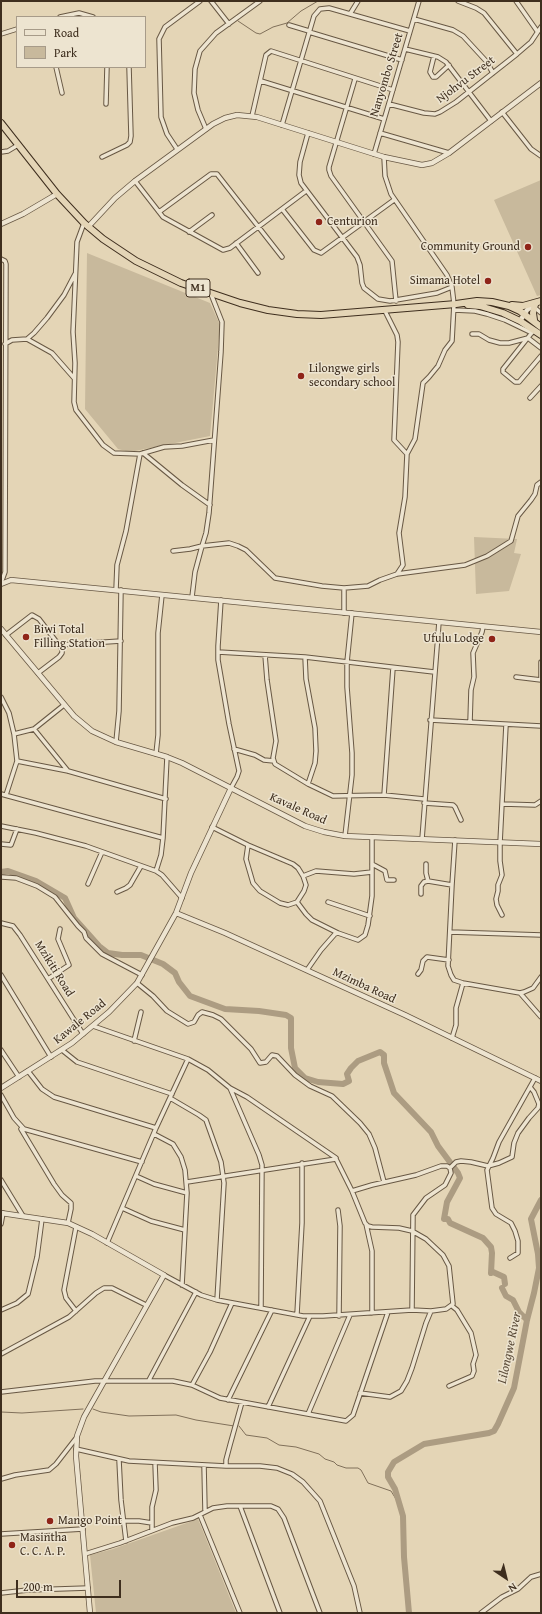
<!DOCTYPE html>
<html>
<head>
<meta charset="utf-8">
<style>
  body { margin:0 }
  #map { position:relative; width:542px; height:1614px; overflow:hidden; background:#e4d5b6; font-family:"Gentium Book Plus",serif }
  canvas { display:block }
  .frame { position:absolute; inset:0; border:2px solid #3e2e1e; pointer-events:none }
  .legend { position:absolute; left:16px; top:16px; width:130px; height:52px; box-sizing:border-box; background:#ede4d0; border:1px solid #a79b89; margin:0; padding:5px 7px; list-style:none; font-size:12px; color:#3e2e1e }
  .legend li { display:flex; align-items:center; gap:8px; height:20px }
  .legend b { width:20px; border:1px solid #a79b89 }
  .north { position:absolute; left:486px; top:1558px; width:40px; height:40px; -webkit-text-stroke:3px #ede4d0; paint-order:stroke; rotate:145deg; font-size:11px; font-weight:700; line-height:16px; text-align:center; color:#3e2e1e }
  .north::after { content:''; display:block; margin:auto; width:14px; height:18px; background:#3e2e1e; clip-path:polygon(50% 0,100% 100%,50% 72%,0 100%) }
  .scale { position:absolute; left:16px; top:1580px; width:105px; height:18px; box-sizing:border-box; border:2px solid #3e2e1e; border-top:0; padding-left:5px; font-size:12px; line-height:14px; white-space:nowrap; color:#3e2e1e; -webkit-text-stroke:3px #ede4d0; paint-order:stroke }
</style>
</head>
<body>
<div id="map">
<canvas width="542" height="1614"></canvas>
<div class="frame"></div>
<ul class="legend">
<li><b style="height:5px;background:#ede4d0"></b>Road</li>
<li><b style="height:11px;background:#c8b99c"></b>Park</li>
</ul>
<div class="north">N</div>
<div class="scale">200 m</div>
</div>
<script>
const ctx = document.querySelector('canvas').getContext('2d');
ctx.lineJoin = 'round';
function fillPath(path, color) {
  ctx.fillStyle = color;
  ctx.fill(path, 'evenodd');
}
function poly(rows) {
  const path = new Path2D();
  for (const r of rows) {
    path.moveTo(r[0], r[1]);
    for (let i = 2; i < r.length; i += 2) path.lineTo(r[i], r[i + 1]);
  }
  return path;
}
function strokePath(path, color, width, dash) {
  ctx.strokeStyle = color;
  ctx.lineWidth = width;
  ctx.lineCap = dash ? 'butt' : 'round';
  ctx.setLineDash(dash || []);
  ctx.stroke(path);
}
function label(font, color, halo, rows, align = 'center') {
  ctx.font = font + ' "Gentium Book Plus",serif';
  ctx.lineWidth = 3;
  ctx.setLineDash([]);
  ctx.textBaseline = 'middle';
  ctx.strokeStyle = halo;
  ctx.fillStyle = color;
  for (const [text, x, y, turn = 0] of rows) {
    ctx.save();
    ctx.translate(x, y);
    ctx.rotate((+turn || 0) * Math.PI / 180);
    ctx.textAlign = isNaN(turn) ? turn : align;
    if (halo) ctx.strokeText(text, 0, 0);
    ctx.fillText(text, 0, 0);
    ctx.restore();
  }
}
fillPath(poly([
  [541,180,541,295,537,296,494,200],
  [87,253,210,303,220,325,210,436,130,452,118,449,85,409],
  [474,537,517,539,514,553,521,554,509,591,476,594],
  [198,1519,236,1613,96,1613,90,1555,113,1549]
]), '#c8b99c');
strokePath(poly([
  [238,21,256,33,260,34,273,27,287,23,301,11,318,1],
  [93,1409,101,1412,129,1416,176,1415,196,1420,234,1426],
  [1,1412,22,1413,83,1409],
  [239,1426,246,1435,267,1438,279,1445,296,1447,319,1454,325,1459,334,1462,337,1465,346,1468,358,1468,361,1470,368,1483,391,1491,399,1504]
]), '#80705a', 1);
strokePath(poly([
  [1,872,8,871,36,881,65,898,74,918,99,946,108,953,122,955,141,955,163,964,175,973,179,982,190,996,225,1009,259,1011,286,1015,291,1018,291,1048,295,1068,305,1078,318,1082,343,1084,349,1081,347,1074,351,1068,358,1061,380,1052,384,1055,384,1063,394,1093,431,1132,438,1146,458,1173,460,1178,447,1202,444,1219,448,1219,450,1223,483,1238,491,1247,492,1253,491,1273,493,1272,504,1277,505,1284],
  [502,1288,506,1296,513,1300,519,1312,527,1320],
  [409,1613,404,1557,403,1516,395,1489,388,1477,388,1472,394,1462,424,1444,489,1433,494,1431,498,1424,514,1388,527,1320,534,1293,539,1268,538,1254,531,1219,541,1200]
]), '#ac9c82', 6);
const minor = poly([
  [211,1,229,24],
  [458,1,476,8,484,13,517,54],
  [516,1,537,31],
  [350,14,358,1],
  [60,17,79,13,93,17],
  [414,19,453,30,463,36,486,61,493,73],
  [289,25,309,31],
  [309,32,402,60],
  [1,34,17,29],
  [405,49,438,57,446,62,491,121],
  [434,56,430,72,433,77,436,77,449,65],
  [56,67,62,93],
  [355,79,329,167,329,170,331,176,392,261,396,301],
  [261,81,384,119],
  [106,104,107,67],
  [389,104,424,113,435,114,440,112,456,102,517,54,531,42,541,27],
  [502,112,531,149,541,156],
  [252,116,266,55,271,51,393,90],
  [282,125,314,16,320,9,329,8,410,31],
  [206,129,198,110,194,93,195,69,200,51,216,33,260,1],
  [308,133,300,162,299,175,301,183,357,257,360,265,362,283,364,288,378,299,390,301,437,293,452,287],
  [380,133,449,153],
  [177,149,167,134,161,117,159,39,165,27,200,1],
  [1,152,8,151,18,145],
  [374,154,419,1],
  [102,157,127,145,130,142,131,136,129,67],
  [384,157,385,176,391,194,447,275,452,287,454,304,452,341,445,350,438,366,429,377,423,383,415,439,407,454,405,497,399,533,403,565,397,574],
  [135,181,163,217,223,250,230,248,306,191],
  [282,209,314,250,321,253,394,200],
  [159,212,211,174,217,174,282,257],
  [84,223,77,242,73,332,75,363,74,402,76,410,103,445,114,453,140,454,164,447,182,446,214,440],
  [189,232,212,215],
  [236,243,258,273],
  [1,259,5,261,6,264,5,572,1,583],
  [534,307,541,313],
  [384,309,397,335,398,342,394,440,407,454],
  [454,310,475,311,487,314,505,320,532,333],
  [534,330,503,369,503,372,515,382,519,382,541,356],
  [472,334,479,334,489,340,500,343,509,343,528,338,541,348],
  [27,339,52,353,74,378],
  [5,344,12,340,27,339,34,333,47,318,64,295,75,274],
  [530,398,541,386],
  [143,453,182,485,210,505],
  [173,551,190,549,202,546,206,533,209,513,221,352,222,322,211,294],
  [116,590,117,565,126,531,140,454],
  [192,597,195,572,202,546,229,543,238,546,246,550,275,578,322,586,344,588,368,586,380,580,397,574,465,565,487,556,511,541,518,516,531,500,535,494,537,485,541,482],
  [221,600,218,646,218,660,229,724,239,771,237,777,231,788],
  [344,613,344,588],
  [6,635,32,615,39,619,62,649,62,653,59,657,38,673],
  [59,645,121,641],
  [218,652,305,657,434,672],
  [265,655,267,680,276,741,273,758,275,764,308,784,333,796,384,795,424,799],
  [305,657,306,679,315,728,316,751,315,763,308,784],
  [541,662,541,679],
  [516,677,541,680],
  [1,697,9,713,14,734,17,761,6,795],
  [430,720,541,726],
  [470,722,471,690,474,677,473,653,482,632,483,627],
  [34,729,68,771],
  [14,734,34,729,64,705],
  [116,742,119,711,121,590],
  [234,749,255,755,264,760,274,761],
  [156,754,158,735,158,633,162,595],
  [17,761,68,771,166,799],
  [1,794,163,838],
  [384,795,393,668],
  [424,803,453,805,455,807,461,820],
  [503,804,535,805,541,801],
  [1,826,36,833,86,846,156,871,162,875,182,898],
  [212,827,248,845,293,864,298,868,303,876,306,885,304,891,297,902,288,905,280,903,260,891,253,883,246,859,248,845],
  [345,836,352,775,352,753,347,687,347,662,352,613],
  [422,839,439,622],
  [455,840,452,885,448,966,451,975,454,980,463,983,520,993,524,992,533,988,541,977],
  [1,844,11,845,17,829],
  [372,864,385,871,387,880,394,880],
  [426,864,426,873,428,881],
  [156,871,161,855,163,838,167,757],
  [303,876,316,871,354,874,372,872],
  [2,877,16,878,37,886,55,897,78,926,84,932,86,938,102,954,142,975],
  [88,884,102,852],
  [117,892,126,888,130,885,141,866],
  [421,894,421,886,424,882,428,881,452,885],
  [297,902,306,914,312,920,338,933],
  [328,902,370,916],
  [502,915,497,905,496,899,498,891,498,885,502,875,500,861,500,843,506,725],
  [1,923,13,926,20,935,83,1034],
  [450,932,541,935],
  [307,970,321,950,335,934,338,933,358,940,365,935,368,925,372,896,372,837],
  [418,974,421,970,423,961,427,957,449,960],
  [1,975,51,1057],
  [48,979,69,965,58,939,60,929],
  [137,983,153,996,167,1011,188,1024,194,1022,198,1015,202,1012,213,1015,221,1019,251,1049,260,1063,266,1062,272,1055,277,1056,295,1075,310,1086,332,1096,360,1123,369,1134,375,1148,384,1182],
  [520,993,541,1017],
  [93,1026,188,1059,208,1070,230,1088,247,1097,336,1158],
  [452,1038,456,1025,456,1008,463,983],
  [134,1041,141,1012],
  [1,1050,19,1077],
  [62,1050,77,1062,172,1094],
  [28,1071,42,1089,54,1097,156,1128],
  [230,1088,259,1155,262,1165,261,1308],
  [1,1095,14,1118,24,1129,142,1162],
  [170,1098,199,1115,206,1120,221,1162,224,1183,217,1300],
  [21,1129,54,1184,62,1195,71,1203,71,1209,68,1223],
  [154,1134,173,1144,181,1157,185,1170,187,1193,182,1285],
  [450,1168,456,1162,461,1161,471,1162,488,1166,499,1163,512,1157,514,1143,518,1133,529,1118,538,1108,539,1104,534,1092,530,1087],
  [136,1176,154,1184,187,1193],
  [1,1180,23,1216],
  [352,1191,372,1185,416,1175,441,1166,447,1166,450,1168],
  [122,1208,151,1221,185,1230],
  [338,1210,340,1226,339,1316],
  [1,1224,3,1213],
  [366,1224,372,1251,372,1313],
  [76,1227,64,1290,66,1298,76,1311],
  [107,1243,156,1128,188,1059],
  [510,1258,518,1253,518,1241,515,1231,511,1223,496,1214,492,1208,487,1170,493,1158,499,1142,535,1078],
  [164,1275,201,1295,217,1300,303,1316,323,1316,412,1310,431,1311,446,1309,453,1304,449,1266,443,1255,426,1239,412,1231,399,1228,372,1227,368,1226,365,1223,352,1191,336,1159,187,1182],
  [1,1310,17,1303,28,1294,37,1257,42,1219],
  [412,1310,413,1215,426,1198,445,1185,451,1173,450,1168],
  [297,1314,302,1223,302,1163],
  [1,1354,69,1317,96,1293,104,1288,112,1288,146,1305],
  [149,1380,196,1292],
  [192,1385,210,1352,232,1303],
  [449,1386,472,1376,474,1371,473,1364,476,1355,471,1333,457,1310,452,1306],
  [1,1392,95,1381,173,1381,192,1385,220,1398,346,1421,353,1415,388,1312],
  [360,1393,390,1397,401,1391,407,1381,412,1368,426,1323,431,1311],
  [228,1400,272,1310],
  [268,1407,310,1316],
  [308,1414,350,1315],
  [76,1449,129,1461,226,1466,260,1466,277,1468,292,1474,303,1482,320,1501,354,1586,360,1613],
  [119,1460,121,1500,126,1541],
  [204,1465,205,1510],
  [226,1466,226,1460,230,1445,242,1402],
  [1,1479,15,1475,49,1470,56,1464,77,1437],
  [240,1506,280,1613],
  [200,1515,240,1613],
  [124,1521,139,1521,152,1523],
  [152,1530,152,1507,156,1490,155,1463],
  [1,1534,83,1529],
  [85,1554,120,1543,172,1523,193,1518,213,1508,227,1506,271,1506,278,1509,284,1518,320,1613],
  [1,1593,28,1590,88,1588],
  [481,1613,502,1597,518,1589,531,1577,541,1574]
]);
const tertiary = poly([
  [1,224,23,214,57,194],
  [88,227,115,198,135,181,213,124,225,118,237,115,257,117,384,157,422,165,432,163,449,153,541,83],
  [520,321,527,310,536,304],
  [1,584,11,580,541,632],
  [1,629,74,716,92,731,116,742,167,757,182,763,305,826,324,832,345,836,541,844],
  [176,913,225,933,405,1015,541,1081],
  [1,1088,72,1043,109,1012,137,983,176,913,191,873,231,788],
  [1,1213,68,1223,92,1234,164,1275,84,1417,77,1436,76,1456,90,1613]
]);
const trunk = poly([
  [1,123,57,194,84,223,103,239,136,261,181,283,240,303,268,310,297,314,321,315,456,304,477,301,492,302,509,306,520,311,541,327],
  [468,305,480,306,503,313,520,321,541,335],
  [512,305,523,306,541,301],
  [534,320,533,313,535,304]
]);
strokePath(minor, '#685844', 5.5);
strokePath(tertiary, '#685844', 6);
strokePath(trunk, '#3e2e1e', 8);
strokePath(minor, '#ede4d0', 3.5);
strokePath(tertiary, '#ede4d0', 4.5);
strokePath(trunk, '#e4d5b6', 6);
for (const [x, y, r, color] of [
  [319,222,4,"#8f2418"],
  [528,247,4,"#8f2418"],
  [488,281,4,"#8f2418"],
  [301,376,4,"#8f2418"],
  [26,637,4,"#8f2418"],
  [492,639,4,"#8f2418"],
  [50,1521,4,"#8f2418"],
  [12,1545,4,"#8f2418"]
]) {
  const dot = new Path2D();
  dot.arc(x, y, r, 0, 2 * Math.PI);
  ctx.fillStyle = color;
  ctx.fill(dot);
  strokePath(dot, '#ede4d0', 1.5);
}
for (const [x, y, w] of [
  [198,288,24]
]) {
  const box = new Path2D();
  box.roundRect(x - w / 2, y - 9, w, 18, 3);
  ctx.fillStyle = '#ede4d0';
  ctx.fill(box);
  strokePath(box, '#3e2e1e', 1);
}
label('bold 11px', '#3e2e1e', null, [
  ["M1",198,288]
]);
label('12px', '#3e2e1e', '#ede4d0', [
  ["Nanyombo Street",387,75,-73],
  ["Njohvu Street",466,80,-37],
  ["Kavale Road",298,809,24],
  ["Mzikiti Road",54,969,58],
  ["Mzimba Road",364,986,25],
  ["Kawale Road",80,1022,-39]
]);
label('12px', '#3e2e1e', '#ede4d0', [
  ["Centurion",327,222],
  ["Community Ground",520,247,"right"],
  ["Simama Hotel",480,281,"right"],
  ["Lilongwe girls",309,369],
  ["secondary school",309,383],
  ["Biwi Total",34,630],
  ["Filling Station",34,644],
  ["Ufulu Lodge",484,639,"right"],
  ["Mango Point",58,1521],
  ["Masintha",20,1538],
  ["C. C. A. P.",20,1552]
], 'left');
label('italic 13px', '#5a4a37', '#ede4d0', [
  ["Lilongwe River",510,1348,-78]
]);
</script>
</body>
</html>
